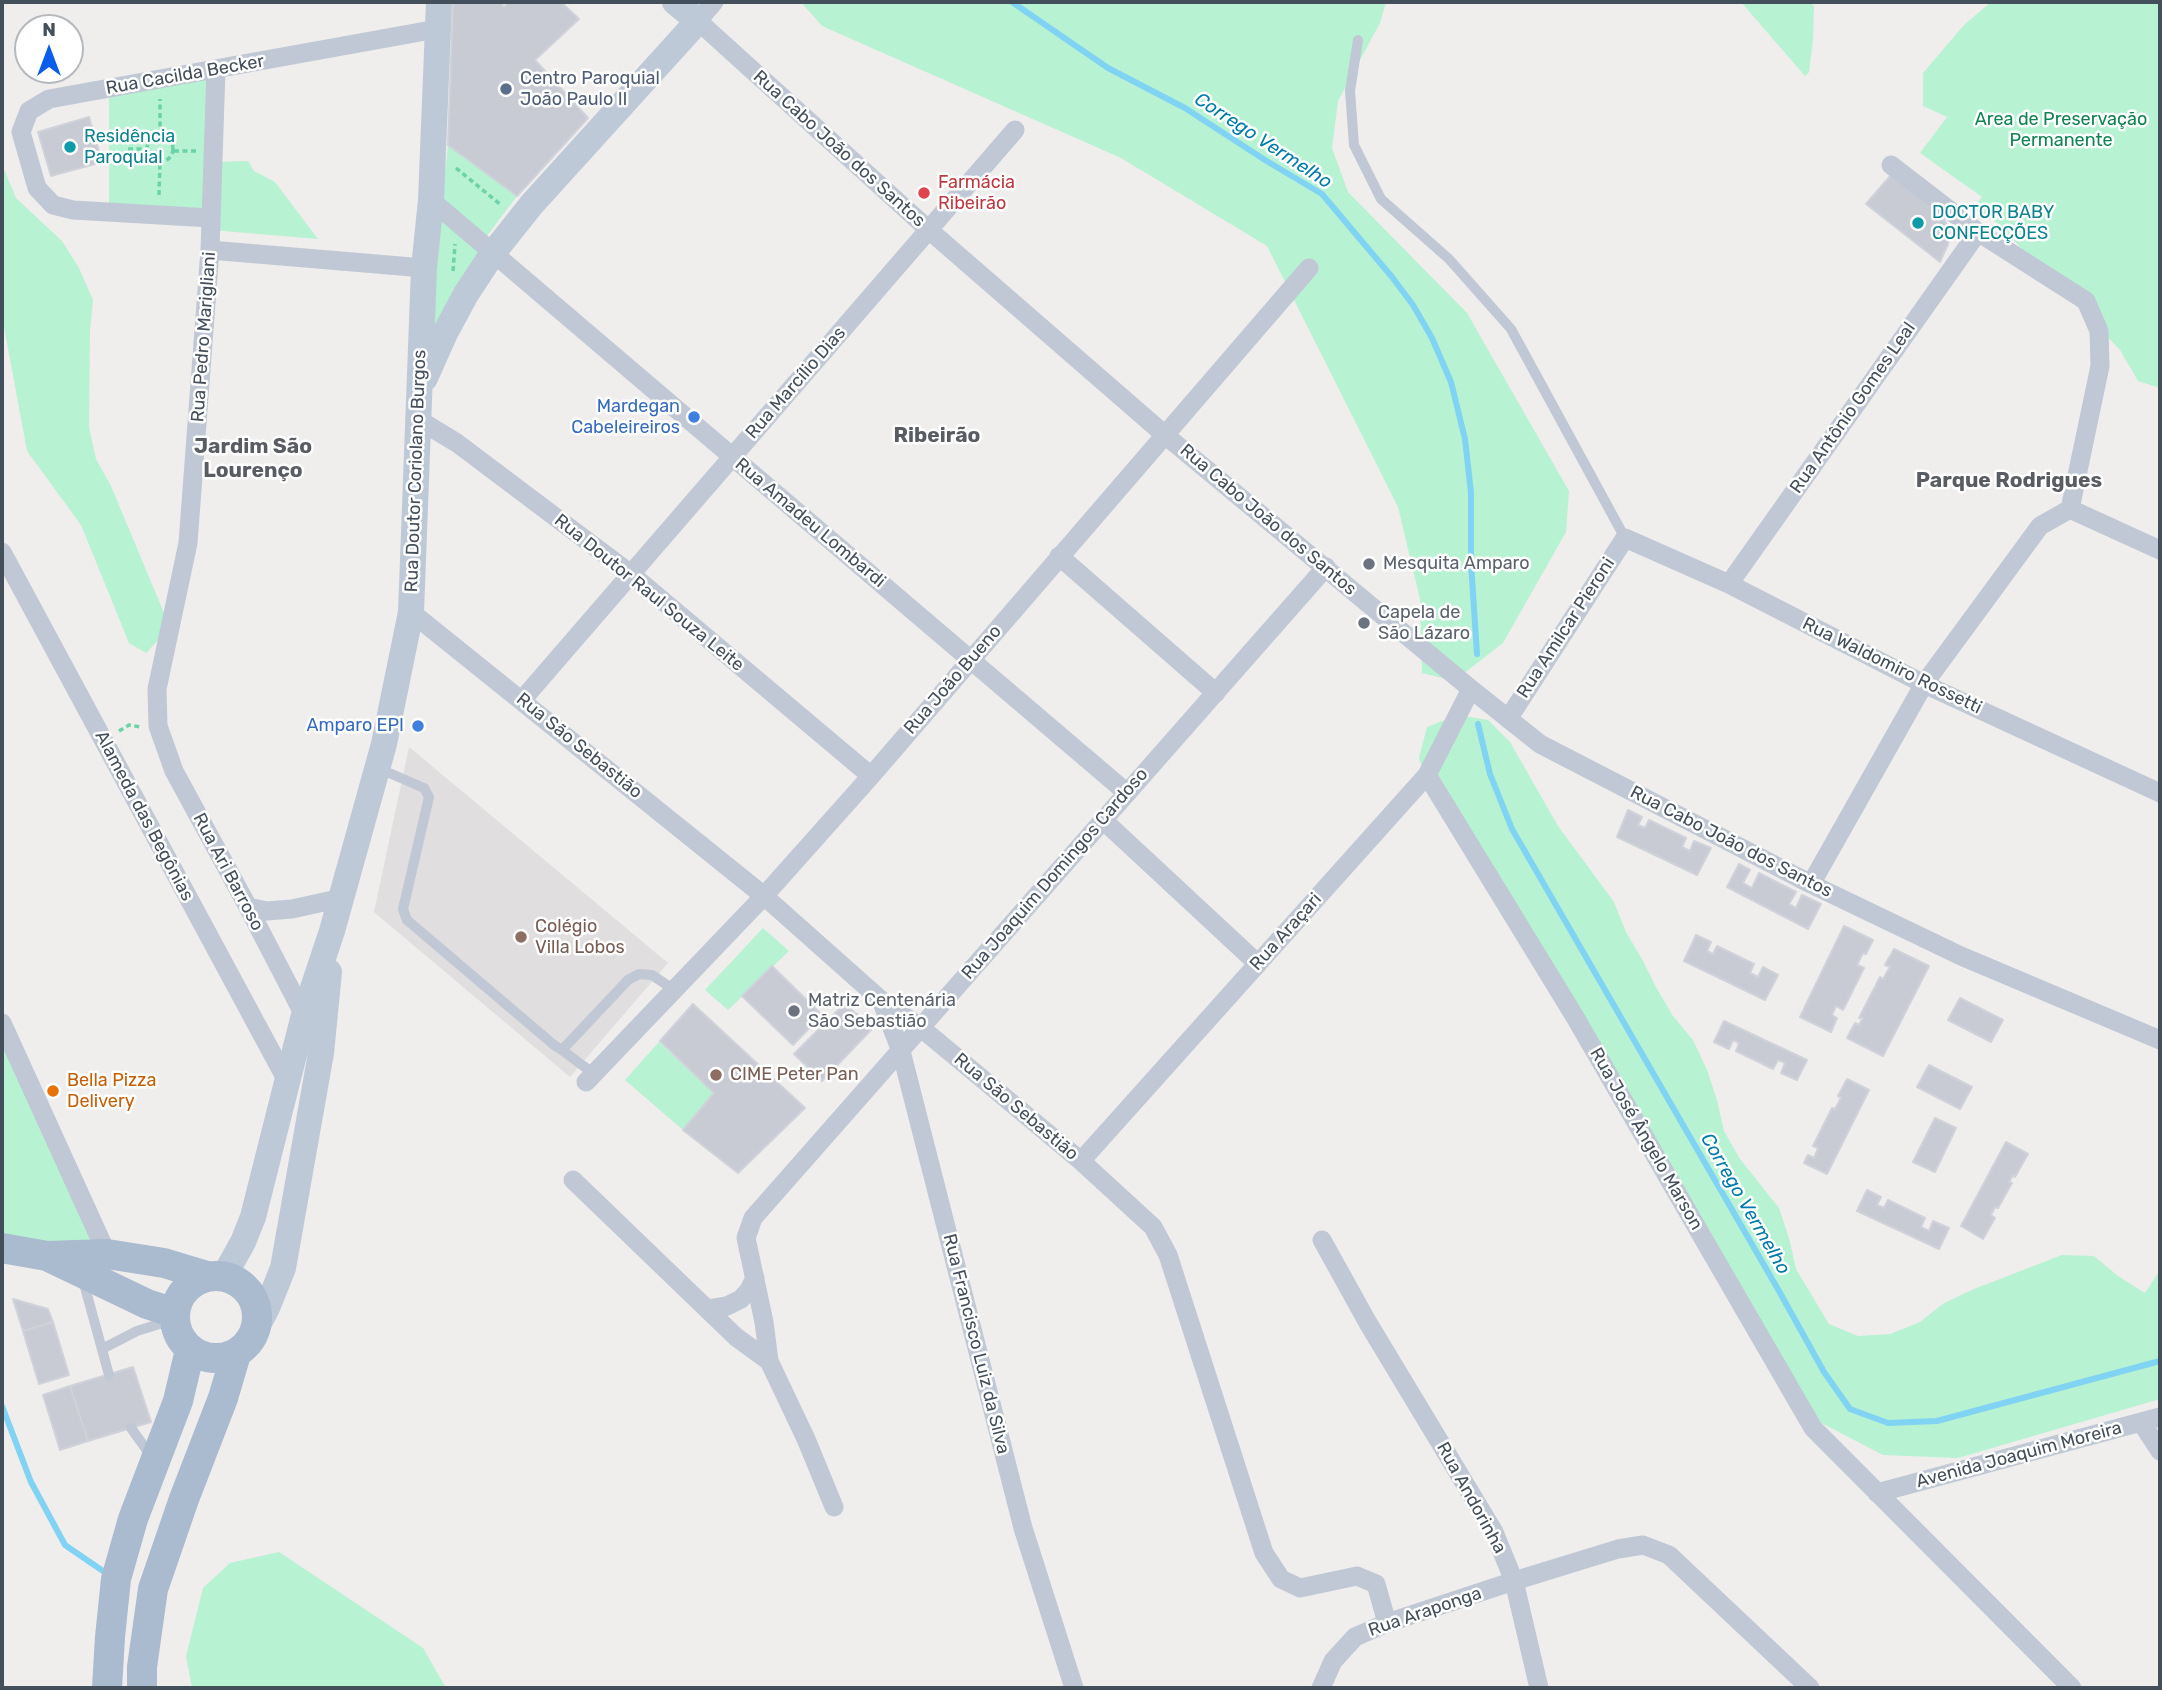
<!DOCTYPE html>
<html>
<head>
<meta charset="utf-8">
<style>
  body { margin:0 }
  #map { position:relative; width:2162px; height:1690px; overflow:hidden; background:#f0eded; font-family:Rubik,sans-serif }
  canvas { display:block }
  .frame { position:absolute; inset:0; border:4px solid #444f5c; pointer-events:none }
  .north { position:absolute; left:14px; top:14px; width:70px; height:70px; box-sizing:border-box; background:#fff; border:2px solid #b4b9be; border-radius:50%; rotate:0deg; font-size:19px; font-weight:700; line-height:28px; text-align:center; color:#444f5c }
  .north::after { content:''; display:block; margin:auto; width:24px; height:32px; background:#095ded; clip-path:polygon(50% 0,100% 100%,50% 72%,0 100%) }
</style>
</head>
<body>
<div id="map">
<canvas width="2162" height="1690"></canvas>
<div class="frame"></div>
<div class="north">N</div>
</div>
<script>
const ctx = document.querySelector('canvas').getContext('2d');
ctx.lineJoin = 'round';
function fillPath(path, color) {
  ctx.fillStyle = color;
  ctx.fill(path, 'evenodd');
}
function poly(rows) {
  const path = new Path2D();
  for (const r of rows) {
    if (r.length === 3) {
      path.moveTo(r[0] + r[2], r[1]);
      path.arc(r[0], r[1], r[2], 0, 2 * Math.PI);
      continue;
    }
    path.moveTo(r[0], r[1]);
    for (let i = 2; i < r.length; i += 2) path.lineTo(r[i], r[i + 1]);
  }
  return path;
}
function strokePath(path, color, width, dash) {
  ctx.strokeStyle = color;
  ctx.lineWidth = width;
  ctx.lineCap = dash ? 'butt' : 'round';
  ctx.setLineDash(dash || []);
  ctx.stroke(path);
}
function label(font, color, halo, rows, align = 'center') {
  ctx.font = font + ' Rubik,sans-serif';
  ctx.lineWidth = 5;
  ctx.setLineDash([]);
  ctx.textBaseline = 'middle';
  ctx.strokeStyle = halo;
  ctx.fillStyle = color;
  for (const [text, x, y, turn = 0] of rows) {
    ctx.save();
    ctx.translate(x, y);
    ctx.rotate((+turn || 0) * Math.PI / 180);
    ctx.textAlign = isNaN(turn) ? turn : align;
    if (halo) ctx.strokeText(text, 0, 0);
    ctx.fillText(text, 0, 0);
    ctx.restore();
  }
}
fillPath(poly([
  [409,747,668,963,570,1077,374,912]
]), '#e1dedf');
fillPath(poly([
  [801,2,1386,2,1380,23,1338,101,1332,148,1348,192,1467,313,1569,491,1566,532,1503,643,1454,681,1422,673,1420,599,1398,507,1267,246,1121,158,822,26],
  [1741,2,1811,2,1814,7,1813,40,1809,72,1805,76],
  [1991,2,2160,2,2160,388,2138,381,2120,350,1996,222,1970,211,1982,197,1920,153,1947,117,1923,106,1923,73,1964,25],
  [212,71,213,162,248,161,254,171,275,182,318,239,211,230,211,218,109,212,109,89],
  [448,145,517,196,487,236,442,200],
  [2,153,4,169,16,198,62,241,79,268,93,300,90,332,89,427,96,459,111,486,164,613,161,637,146,653,129,643,81,525,27,451,2,316],
  [433,205,489,254,423,369],
  [1457,715,1488,720,1510,742,1558,826,1614,902,1626,932,1642,959,1657,989,1673,1016,1693,1040,1707,1070,1717,1100,1724,1131,1740,1159,1779,1208,1789,1238,1796,1269,1829,1324,1858,1336,1890,1334,1920,1322,1944,1303,1974,1289,2062,1255,2094,1256,2118,1276,2145,1293,2160,1270,2160,1399,1958,1458,1883,1455,1808,1416,1672,1177,1614,1103,1580,1037,1429,788,1419,758,1427,727],
  [763,928,789,951,728,1010,705,990],
  [2,1025,105,1254,2,1246],
  [659,1042,714,1093,683,1130,625,1080],
  [279,1552,423,1648,446,1688,192,1688,186,1656,203,1588,230,1563]
]), '#b7f2d2');
strokePath(poly([
  [1012,2,1108,68,1185,108,1265,160,1322,194,1392,277,1413,305,1432,338,1451,382,1465,439,1471,493,1471,563,1477,654],
  [1478,724,1490,774,1512,829,1779,1291,1824,1372,1850,1409,1888,1423,1937,1421,2160,1361],
  [2,1406,31,1482,65,1545,103,1571]
]), '#80d3f3', 6);
const building = poly([
  [453,2,500,2,504,7,509,2,561,2,579,19,535,60,588,118,517,196,448,145,453,2],
  [89,117,102,162,51,176,38,132,89,117],
  [1891,175,1942,216,1950,230,1948,244,1940,262,1866,204,1891,175],
  [1628,810,1642,817,1638,825,1645,828,1649,820,1686,838,1682,847,1690,851,1694,841,1711,848,1697,875,1617,837,1628,810],
  [1739,864,1750,870,1743,883,1752,888,1759,873,1796,892,1789,904,1796,908,1802,895,1821,904,1808,929,1727,887,1739,864],
  [1844,926,1873,940,1866,954,1863,953,1857,965,1864,968,1843,1010,1836,1006,1832,1015,1837,1018,1831,1032,1800,1017,1844,926],
  [1696,935,1711,942,1707,951,1713,954,1717,946,1754,964,1750,973,1758,977,1763,967,1778,975,1765,1000,1684,961,1696,935],
  [1894,949,1929,966,1883,1056,1847,1038,1855,1023,1859,1025,1863,1018,1859,1018,1880,977,1883,979,1890,967,1885,965,1894,949],
  [772,966,822,1015,793,1045,742,996,772,966],
  [1960,998,2003,1020,1991,1042,1948,1020,1960,998],
  [693,1004,805,1108,738,1173,683,1130,714,1093,660,1041,693,1004],
  [844,1004,863,1019,871,1030,822,1081,794,1054,844,1004],
  [1724,1021,1807,1060,1797,1080,1781,1073,1785,1063,1778,1060,1773,1069,1736,1051,1739,1043,1733,1040,1729,1049,1714,1042,1724,1021],
  [1929,1065,1972,1087,1960,1109,1917,1087,1929,1065],
  [1847,1079,1869,1090,1827,1174,1804,1163,1808,1155,1814,1158,1818,1148,1813,1146,1832,1108,1835,1109,1841,1098,1838,1096,1847,1079],
  [1935,1118,1956,1128,1935,1172,1913,1162,1935,1118],
  [2006,1142,2028,1154,2015,1177,2013,1175,2009,1182,2012,1183,1998,1208,1995,1207,1991,1215,1995,1218,1983,1239,1961,1226,2006,1142],
  [1867,1190,1881,1197,1877,1205,1884,1208,1888,1200,1925,1218,1921,1227,1929,1231,1933,1221,1949,1228,1939,1249,1857,1211,1867,1190],
  [13,1299,48,1309,53,1322,23,1331,13,1299],
  [53,1322,69,1375,39,1384,23,1331,53,1322],
  [133,1367,151,1422,88,1441,70,1386,133,1367],
  [70,1386,88,1441,60,1450,43,1395,70,1386]
]);
fillPath(building, '#c8cbd4');
strokePath(building, '#d0d2da', 2);
strokePath(poly([
  [160,135,160,99],
  [160,149,13],
  [128,149,146,149],
  [174,151,196,151],
  [456,168,501,205],
  [159,195,160,162],
  [453,271,455,244],
  [119,731,129,725,141,727]
]), '#6cd3a7', 3.5, [5, 3.5]);
strokePath(poly([
  [1358,40,1350,91,1354,145,1381,199,1449,259,1511,329,1625,538],
  [380,769,424,788,429,797,403,909,407,920,554,1045,562,1050,628,980,639,974,652,975,673,989],
  [562,1050,594,1074],
  [83,1280,109,1375],
  [102,1349,137,1331,172,1320],
  [131,1428,151,1456]
]), '#bfc8d4', 10);
strokePath(poly([
  [714,2,698,21,929,230,1165,435,1471,689,1540,744,1811,884,1961,956,2160,1040],
  [216,70,210,250,188,543,157,689,158,726,174,771,248,907,304,1015],
  [1891,165,1978,232,2086,301,2099,331,2100,366,2070,509],
  [431,200,1127,793],
  [211,218,73,210,53,205,37,188,21,132,29,111,49,99,437,29],
  [210,250,424,268],
  [419,420,457,443,631,574,871,776],
  [2070,509,2160,550],
  [2,552,286,1079],
  [1059,556,1216,693],
  [1729,584,1978,232],
  [411,612,764,896,881,1000,920,1027,1081,1161,1153,1227,1168,1255,1264,1553,1281,1579,1300,1588,1357,1576,1376,1584,1387,1623],
  [522,700,1015,130],
  [1508,719,1625,538,1729,584,1924,684,2160,793],
  [1427,775,1575,1017,1813,1428,2072,1688],
  [1103,820,1258,964],
  [1811,884,1924,684,2040,526,2070,509],
  [248,907,267,911,292,909,342,898],
  [881,1000,901,1051,1023,1528,1074,1688],
  [2,1023,107,1254],
  [586,1082,764,896,871,776,1309,268],
  [1081,1161,1427,775,1471,689],
  [573,1180,736,1337,769,1361,764,1322,746,1238,753,1218,1326,567],
  [1322,1240,1368,1323,1494,1532,1514,1581,1539,1688],
  [708,1309,727,1306,741,1299,749,1290,755,1278],
  [769,1361,806,1439,834,1507],
  [2141,1422,2160,1451],
  [1877,1493,2160,1417],
  [1321,1688,1333,1661,1355,1637,1387,1623,1514,1581,1618,1549,1643,1545,1669,1555,1810,1688]
]), '#bfc8d4', 19);
strokePath(poly([
  [425,378,445,333,466,294,493,253,532,204,698,21,675,2],
  [224,1276,243,1242,253,1217,304,1015,332,931,384,744,411,612,424,268,431,200,439,2],
  [258,1325,267,1308,283,1268,321,1053,329,972]
]), '#bec9d8', 26);
strokePath(poly([
  [2,1248,47,1256,107,1254,164,1263,207,1276],
  [51,1258,147,1304,175,1313],
  [216,1317,41],
  [107,1688,110,1637,116,1579,133,1519,178,1401,190,1350],
  [142,1688,142,1667,153,1589,184,1499,223,1398,236,1354]
]), '#aabacf', 30);
for (const [x, y, r, color] of [
  [506,89,7,"#5c6f8a"],
  [70,147,7,"#0f9aa8"],
  [924,193,7,"#e0444e"],
  [1918,223,7,"#0f9aa8"],
  [694,417,7,"#3f7fe0"],
  [1369,564,7,"#6b7280"],
  [1364,623,7,"#6b7280"],
  [418,726,7,"#3f7fe0"],
  [521,937,7,"#8d6e63"],
  [794,1011,7,"#6b7280"],
  [716,1075,7,"#8d6e63"],
  [53,1091,7,"#e8710a"]
]) {
  const dot = new Path2D();
  dot.arc(x, y, r, 0, 2 * Math.PI);
  ctx.fillStyle = color;
  ctx.fill(dot);
  strokePath(dot, '#fff', 2.5);
}
label('18px', '#444f5c', '#fff', [
  ["Rua Cacilda Becker",185,75,-10],
  ["Rua Cabo João dos Santos",839,149,42],
  ["Rua Pedro Marigliani",204,337,-86],
  ["Rua Marcílio Dias",796,383,-49],
  ["Rua Antônio Gomes Leal",1853,408,-55],
  ["Rua Doutor Coriolano Burgos",416,471,-88],
  ["Rua Cabo João dos Santos",1268,520,40],
  ["Rua Amadeu Lombardi",810,523,40],
  ["Rua Doutor Raul Souza Leite",649,593,39],
  ["Rua Amilcar Pieroni",1566,628,-57],
  ["Rua Waldomiro Rossetti",1892,666,26],
  ["Rua João Bueno",953,680,-49],
  ["Rua São Sebastião",579,746,39],
  ["Alameda das Begônias",144,816,62],
  ["Rua Cabo João dos Santos",1731,842,27],
  ["Rua Ari Barroso",228,872,62],
  ["Rua Joaquim Domingos Cardoso",1055,874,-49],
  ["Rua Araçari",1286,932,-48],
  ["Rua São Sebastião",1016,1107,40],
  ["Rua José Ângelo Marson",1646,1139,60],
  ["Rua Francisco Luiz da Silva",976,1344,76],
  ["Avenida Joaquim Moreira",2019,1455,-15],
  ["Rua Andorinha",1471,1498,61],
  ["Rua Araponga",1425,1612,-19]
]);
label('18px', '#4e5e75', '#fff', [
  ["Centro Paroquial",520,79],
  ["João Paulo II",520,100]
], 'left');
label('18px', '#0f8351', '#fff', [
  ["Area de Preservação",2061,120],
  ["Permanente",2061,141]
]);
label('18px', '#0d838f', '#fff', [
  ["Residência",84,137],
  ["Paroquial",84,158],
  ["DOCTOR BABY",1932,213],
  ["CONFECÇÕES",1932,234]
], 'left');
label('18px', '#be3a42', '#fff', [
  ["Farmácia",938,183],
  ["Ribeirão",938,204]
], 'left');
label('18px', '#366cbe', '#fff', [
  ["Mardegan",680,407],
  ["Cabeleireiros",680,428],
  ["Amparo EPI",404,726]
], 'right');
label('18px', '#5b616d', '#fff', [
  ["Mesquita Amparo",1383,564],
  ["Capela de",1378,613],
  ["São Lázaro",1378,634],
  ["Matriz Centenária",808,1001],
  ["São Sebastião",808,1022]
], 'left');
label('18px', '#785e54', '#fff', [
  ["Colégio",535,927],
  ["Villa Lobos",535,948],
  ["CIME Peter Pan",730,1075]
], 'left');
label('18px', '#c56008', '#fff', [
  ["Bella Pizza",67,1081],
  ["Delivery",67,1102]
], 'left');
label('italic 19px', '#017bab', '#fff', [
  ["Corrego Vermelho",1263,141,33],
  ["Corrego Vermelho",1745,1204,60]
]);
label('bold 21px', '#595d63', '#fff', [
  ["Ribeirão",937,436],
  ["Jardim São",253,447],
  ["Lourenço",253,471],
  ["Parque Rodrigues",2009,481]
]);
</script>
</body>
</html>
